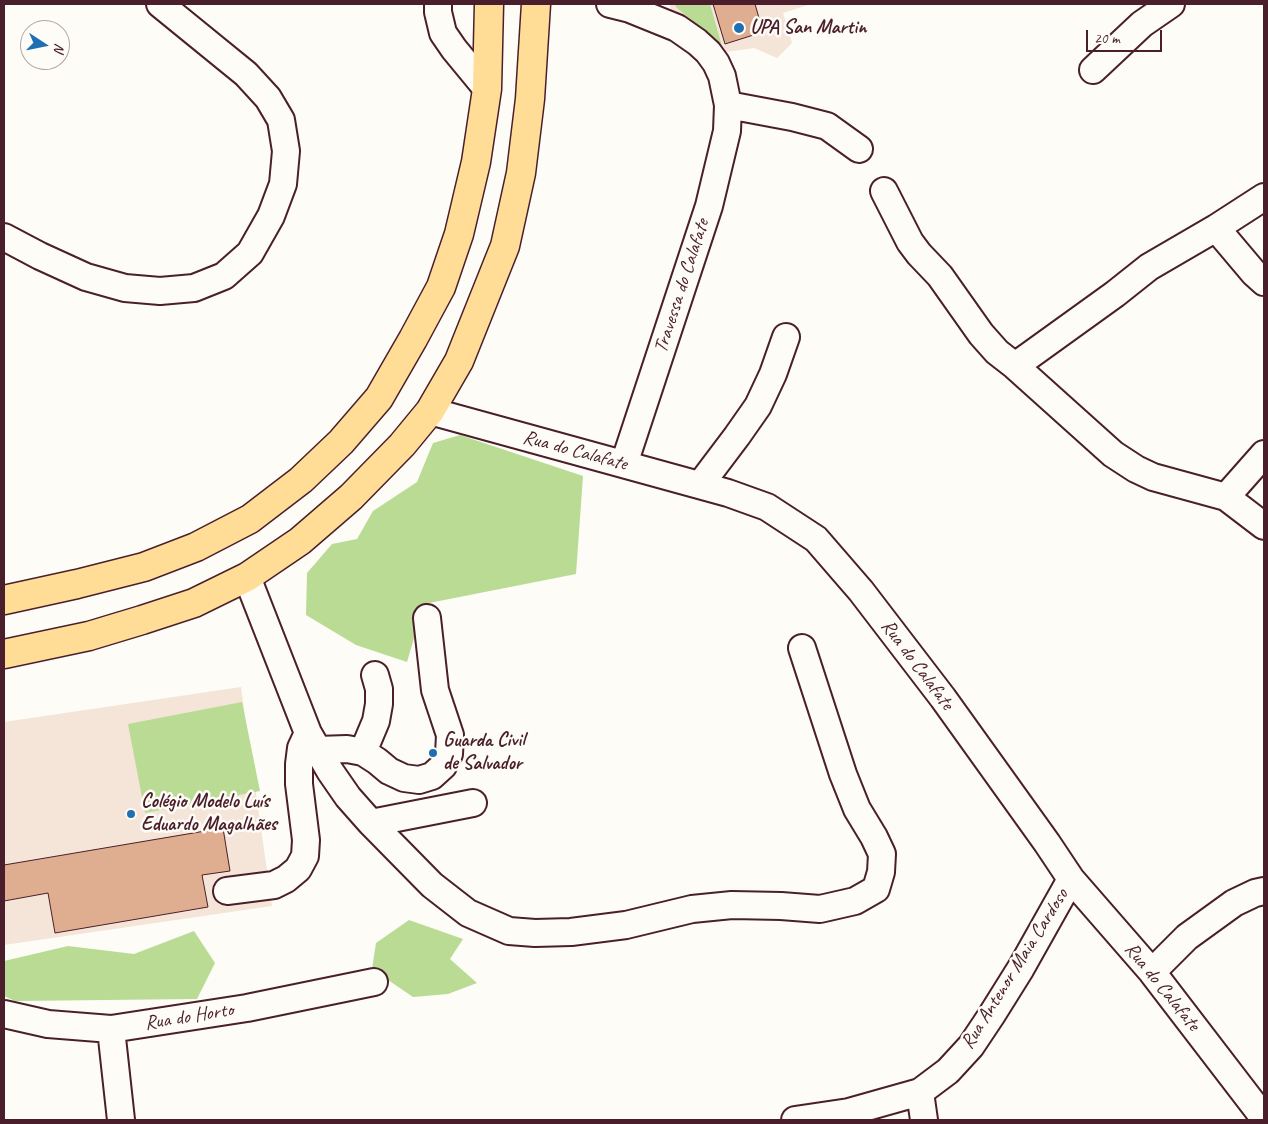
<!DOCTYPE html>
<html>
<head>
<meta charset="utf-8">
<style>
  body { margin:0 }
  #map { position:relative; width:1268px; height:1124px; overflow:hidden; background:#fdfcf7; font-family:Caveat,sans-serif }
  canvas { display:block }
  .frame { position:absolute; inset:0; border:5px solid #4a1f2b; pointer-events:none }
  .north { position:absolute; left:20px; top:20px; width:50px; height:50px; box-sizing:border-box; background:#fdfcf7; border:1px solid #b5a4a5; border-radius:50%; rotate:101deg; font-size:14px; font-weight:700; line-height:20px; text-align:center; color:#4a1f2b }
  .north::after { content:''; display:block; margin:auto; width:18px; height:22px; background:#1f6fb2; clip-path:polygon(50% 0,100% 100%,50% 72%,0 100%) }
  .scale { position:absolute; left:1086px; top:30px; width:76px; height:22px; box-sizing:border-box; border:2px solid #4a1f2b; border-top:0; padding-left:6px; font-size:15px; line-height:18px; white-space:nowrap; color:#4a1f2b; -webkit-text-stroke:4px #fdfcf7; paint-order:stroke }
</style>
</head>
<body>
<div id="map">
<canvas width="1268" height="1124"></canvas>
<div class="frame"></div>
<div class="north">N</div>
<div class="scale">20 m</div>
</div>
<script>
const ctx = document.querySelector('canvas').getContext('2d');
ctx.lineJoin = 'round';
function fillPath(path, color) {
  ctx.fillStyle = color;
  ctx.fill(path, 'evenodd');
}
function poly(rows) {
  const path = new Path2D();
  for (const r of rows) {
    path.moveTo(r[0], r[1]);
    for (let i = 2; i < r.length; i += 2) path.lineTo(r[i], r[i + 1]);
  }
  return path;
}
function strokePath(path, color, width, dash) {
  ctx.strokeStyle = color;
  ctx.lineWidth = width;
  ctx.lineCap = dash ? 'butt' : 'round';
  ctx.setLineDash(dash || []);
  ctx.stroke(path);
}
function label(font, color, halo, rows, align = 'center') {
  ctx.font = font + ' Caveat,sans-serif';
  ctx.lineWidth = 5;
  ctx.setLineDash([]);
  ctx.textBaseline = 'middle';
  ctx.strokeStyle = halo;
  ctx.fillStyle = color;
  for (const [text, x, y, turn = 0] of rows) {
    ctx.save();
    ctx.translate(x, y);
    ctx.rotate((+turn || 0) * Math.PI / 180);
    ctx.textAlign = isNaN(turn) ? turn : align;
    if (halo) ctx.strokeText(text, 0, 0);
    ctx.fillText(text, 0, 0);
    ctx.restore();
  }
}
fillPath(poly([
  [670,4,811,4,783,13,792,43,777,58,754,48,720,53,671,12],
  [241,687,272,906,4,945,4,722]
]), '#f4e5d8');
fillPath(poly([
  [675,4,710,4,722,46,676,7],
  [460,435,583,476,576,574,424,604,407,662,356,645,306,615,307,573,332,544,357,539,373,511,417,482,433,443],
  [242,702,260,791,145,813,128,724],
  [409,920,463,939,450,959,477,983,448,994,413,997,372,969,376,943],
  [194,931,215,963,197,999,15,1001,4,996,4,961,68,946,134,954]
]), '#badb94');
const building = poly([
  [713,4,755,4,763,32,725,44,713,4],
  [223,828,230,871,202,875,208,907,55,933,48,893,4,901,4,865,223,828]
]);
fillPath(building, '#dfae91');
strokePath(building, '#4a1f2b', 1);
const minor = poly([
  [438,4,438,12,443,33,454,49,487,89],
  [610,4,630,9,677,28,697,42,708,52,716,63,722,76,728,105,727,131,709,206,624,464],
  [1093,70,1142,24,1171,4],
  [728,105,792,117,827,126,859,149],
  [884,191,910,242,919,254,940,276,981,334,997,352,1015,366,1113,454,1136,469,1153,477,1226,497,1264,526],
  [1216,228,1254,273,1264,282],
  [4,237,40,256,86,277,125,288,160,291,194,288,224,276,250,253,271,216,283,184,286,151,281,120,268,98,246,74,160,4],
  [1015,366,1115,294,1149,267,1216,228,1264,197],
  [430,411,728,493,767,507,816,539,861,591,943,698,1047,843,1071,879,1152,972,1264,1118],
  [700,485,737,436,758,406,773,374,786,337],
  [1226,497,1264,454],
  [247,577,308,733,330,771,348,797,371,823,473,803],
  [317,750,347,749,363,752,377,761,389,771,404,778,419,780,432,776,443,766,449,754,450,735,435,690,427,618],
  [363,752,376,721,379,704,379,689,375,675],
  [371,823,432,885,468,913,509,931,535,933,571,932,626,925,692,909,732,905,781,906,820,909,855,901,876,889,881,872,882,854,874,837,857,809,843,774,802,648],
  [227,891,274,885,286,879,298,869,305,856,306,840,299,784,299,764,301,748,308,733],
  [1152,972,1187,937,1234,903,1255,893,1264,891],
  [4,1014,48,1024,111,1029,247,1008,374,982],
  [111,1029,121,1120],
  [920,1092,924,1120],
  [795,1120,849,1112,920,1092,948,1071,971,1046,991,1016,1021,968,1071,879]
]);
const major = poly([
  [4,600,77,584,144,567,196,547,250,519,301,480,341,442,379,398,413,339,441,287,459,234,476,162,487,89,489,4],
  [4,654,89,636,142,620,194,603,247,577,300,541,351,497,402,445,430,411,459,361,505,246,521,173,530,99,536,4]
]);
strokePath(minor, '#4a1f2b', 30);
strokePath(major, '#4a1f2b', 31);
strokePath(minor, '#fdfcf7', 26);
strokePath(major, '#ffdd96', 28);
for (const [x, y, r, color] of [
  [739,28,6,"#1f6fb2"],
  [433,753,5,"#1f6fb2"],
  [131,814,5,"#1f6fb2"]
]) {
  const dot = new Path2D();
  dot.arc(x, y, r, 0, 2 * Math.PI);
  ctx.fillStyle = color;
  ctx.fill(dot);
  strokePath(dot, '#fdfcf7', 2);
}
label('bold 20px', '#4a1f2b', '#fdfcf7', [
  ["UPA San Martin",750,28],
  ["Guarda Civil",443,741],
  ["de Salvador",443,764],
  ["Colégio Modelo Luís",141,802],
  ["Eduardo Magalhães",141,825]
], 'left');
label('20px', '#4a1f2b', '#fdfcf7', [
  ["Travessa do Calafate",682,286,-72],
  ["Rua do Calafate",575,451,15],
  ["Rua do Calafate",917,665,53],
  ["Rua Antenor Maia Cardoso",1015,969,-58],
  ["Rua do Calafate",1162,987,51],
  ["Rua do Horto",189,1017,-9]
]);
</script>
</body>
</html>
